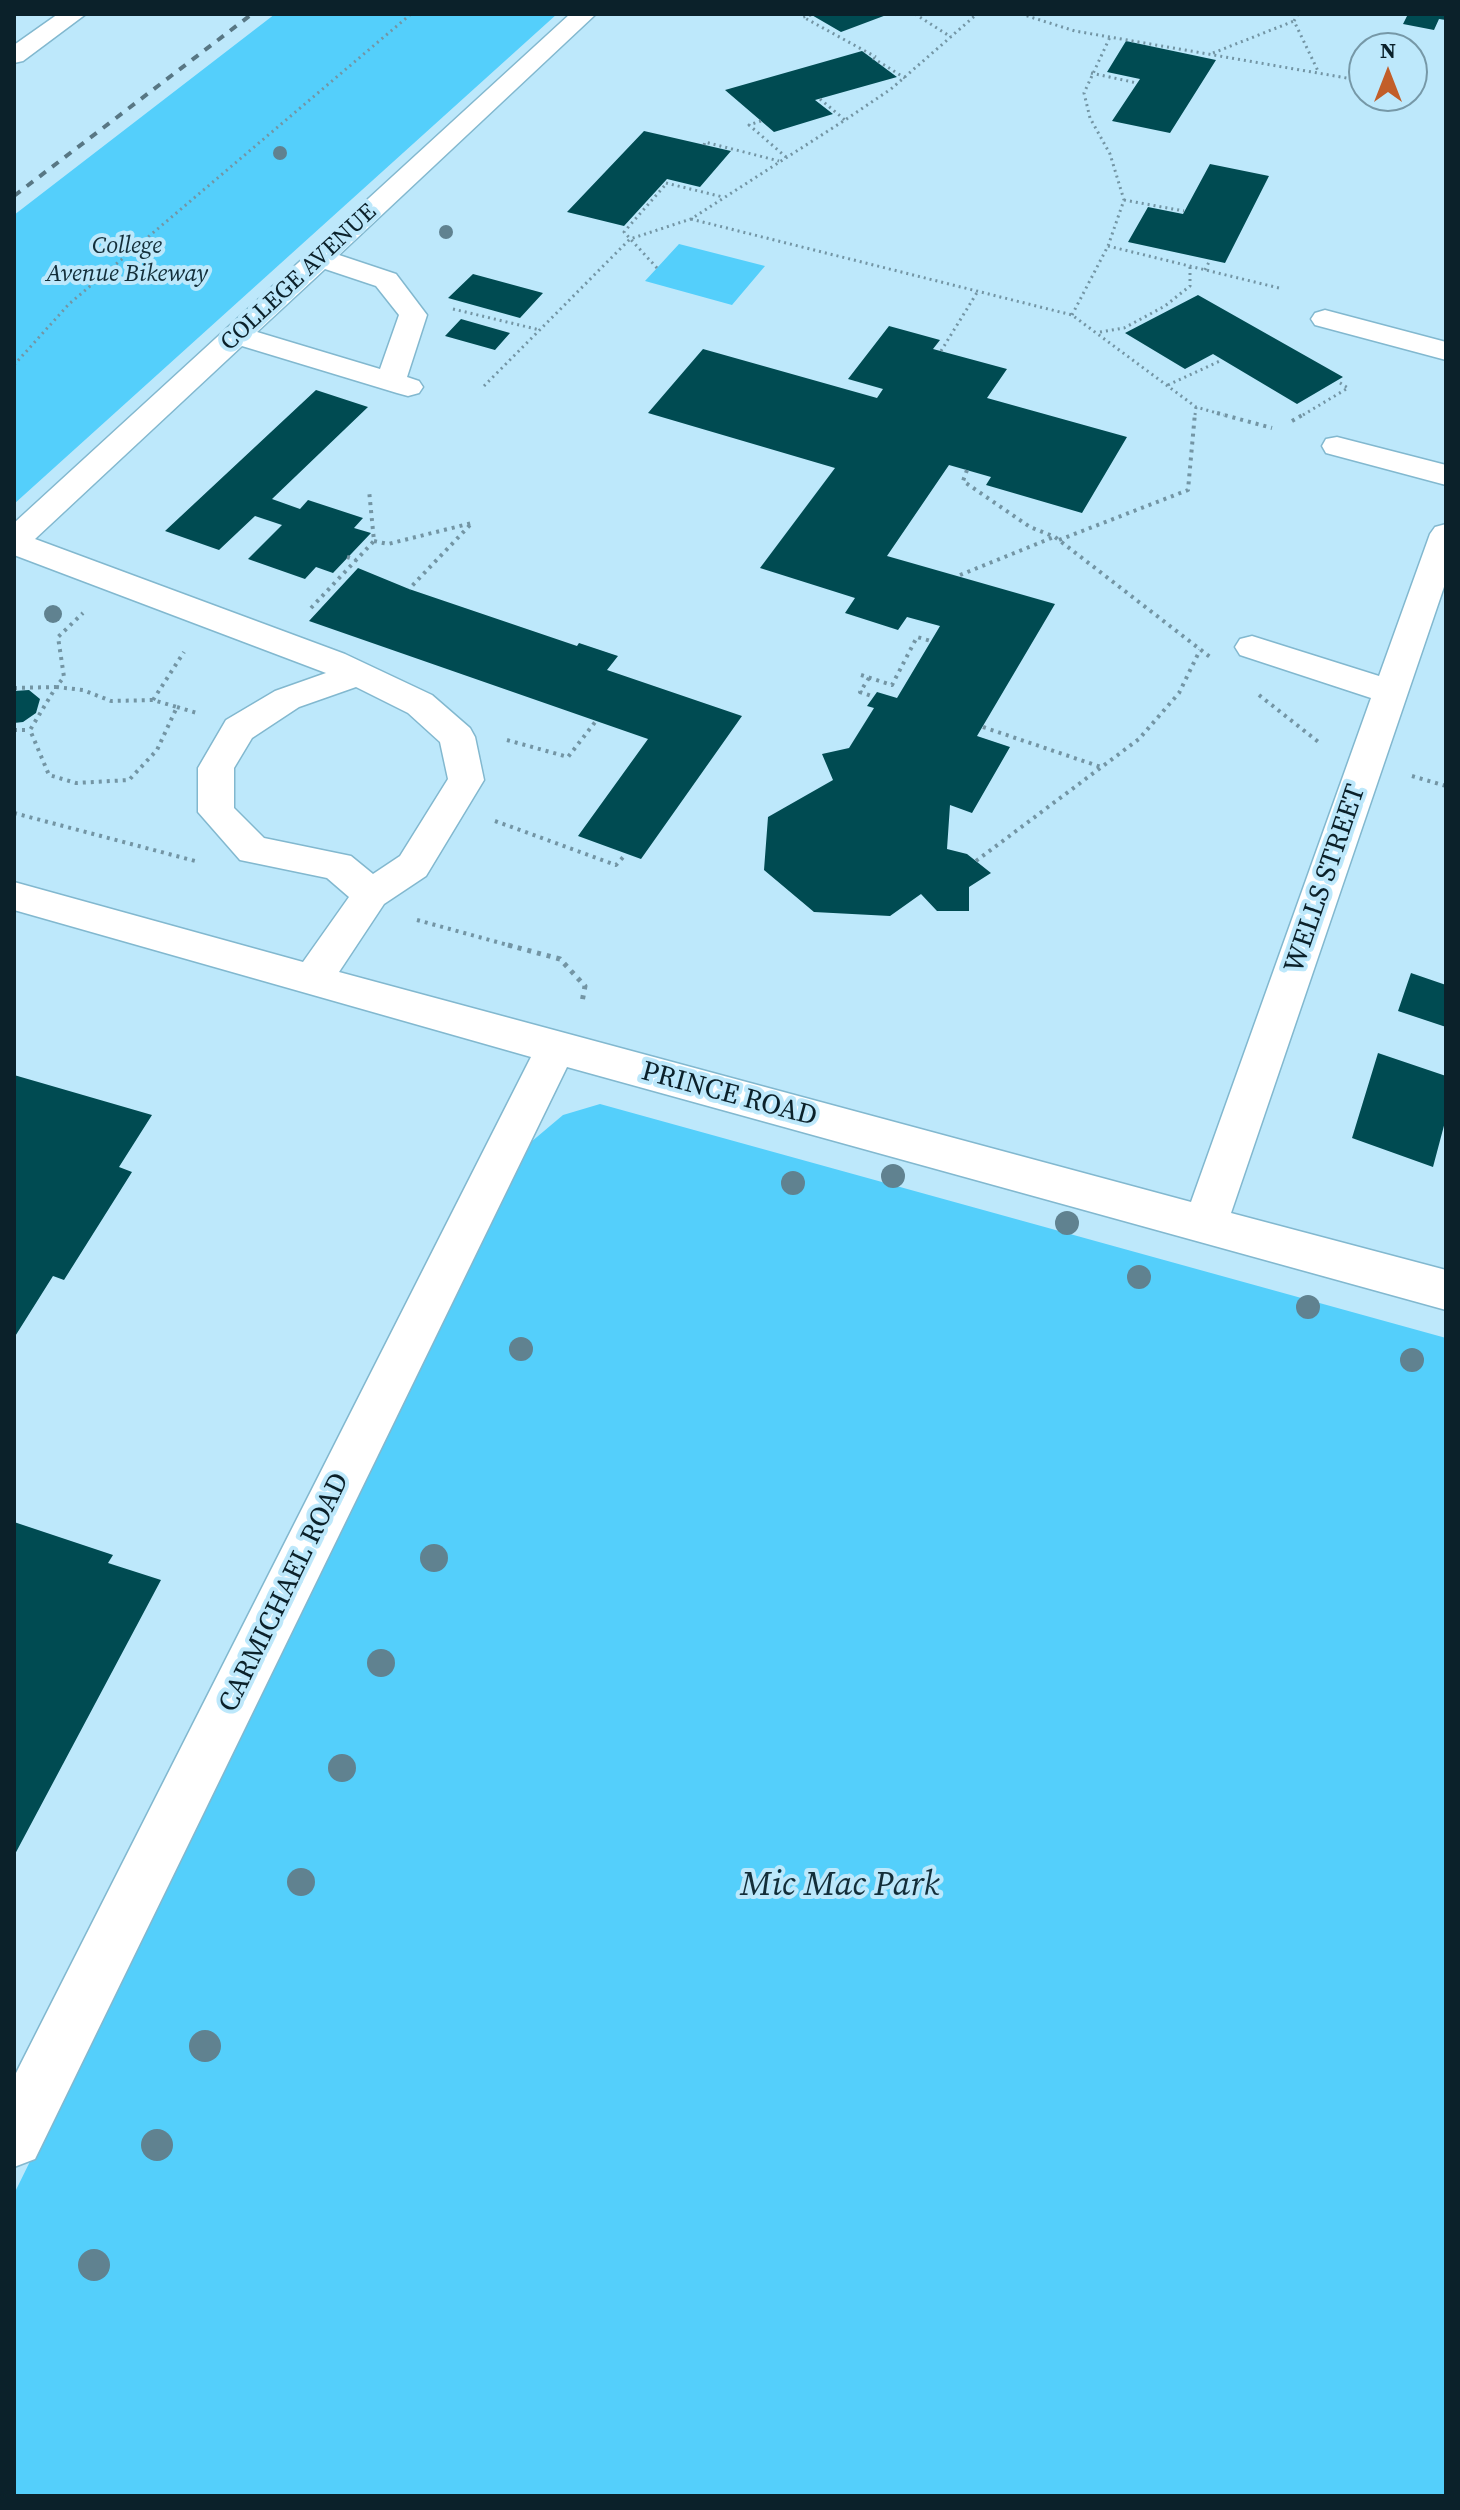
<!DOCTYPE html>
<html>
<head>
<meta charset="utf-8">
<style>
  body { margin:0 }
  #map { position:relative; width:1460px; height:2510px; overflow:hidden; background:#bde8fb; font-family:"Source Serif 4",serif }
  canvas { display:block }
  .frame { position:absolute; inset:0; border:16px solid #0b212a; pointer-events:none }
  .north { position:absolute; left:1348px; top:32px; width:80px; height:80px; box-sizing:border-box; background:#bde8fb; border:2px solid #7698a7; border-radius:50%; rotate:0deg; font-size:22px; font-weight:700; line-height:32px; text-align:center; color:#0b212a }
  .north::after { content:''; display:block; margin:auto; width:28px; height:36px; background:#c25e29; clip-path:polygon(50% 0,100% 100%,50% 72%,0 100%) }
</style>
</head>
<body>
<div id="map">
<canvas width="1460" height="2510"></canvas>
<div class="frame"></div>
<div class="north">N</div>
</div>
<script>
const ctx = document.querySelector('canvas').getContext('2d');
ctx.lineJoin = 'round';
function fillPath(path, color) {
  ctx.fillStyle = color;
  ctx.fill(path, 'evenodd');
}
function poly(rows) {
  const path = new Path2D();
  for (const r of rows) {
    path.moveTo(r[0], r[1]);
    for (let i = 2; i < r.length; i += 2) path.lineTo(r[i], r[i + 1]);
  }
  return path;
}
function strokePath(path, color, width, dash) {
  ctx.strokeStyle = color;
  ctx.lineWidth = width;
  ctx.lineCap = dash ? 'butt' : 'round';
  ctx.setLineDash(dash || []);
  ctx.stroke(path);
}
function label(font, color, halo, rows, align = 'center') {
  ctx.font = font + ' "Source Serif 4",serif';
  ctx.lineWidth = 8;
  ctx.setLineDash([]);
  ctx.textBaseline = 'middle';
  ctx.strokeStyle = halo;
  ctx.fillStyle = color;
  for (const [text, x, y, turn = 0] of rows) {
    ctx.save();
    ctx.translate(x, y);
    ctx.rotate((+turn || 0) * Math.PI / 180);
    ctx.textAlign = isNaN(turn) ? turn : align;
    if (halo) ctx.strokeText(text, 0, 0);
    ctx.fillText(text, 0, 0);
    ctx.restore();
  }
}
fillPath(poly([
  [275,14,557,14,14,504,14,215],
  [679,244,765,266,732,305,645,281],
  [600,1104,1446,1338,1446,2496,14,2496,14,2194,531,1142,563,1115]
]), '#54cffb');
fillPath(poly([
  [810,14,889,14,841,32],
  [1408,14,1446,14,1446,20,1439,19,1434,30,1403,24],
  [1126,41,1216,60,1170,133,1112,121,1140,79,1107,72],
  [862,51,897,77,815,100,833,114,774,132,725,90],
  [644,131,731,151,700,187,667,179,624,226,567,212],
  [1210,164,1269,176,1225,263,1128,242,1148,207,1183,214],
  [473,274,543,293,520,318,448,298],
  [1198,295,1343,377,1297,404,1213,354,1185,369,1125,333],
  [461,319,510,333,495,350,445,336],
  [889,326,940,340,933,349,1007,369,987,398,1127,437,1082,513,986,485,991,477,949,465,887,556,1055,604,977,736,1010,747,972,813,950,805,947,849,967,854,991,873,969,887,969,911,937,911,921,894,890,916,814,912,764,870,768,817,833,780,822,754,849,748,874,708,867,706,877,692,897,698,940,626,907,617,898,630,845,613,855,598,760,568,835,468,648,413,703,349,877,398,883,389,848,379],
  [316,390,368,407,272,499,300,509,308,500,363,518,354,528,371,533,333,573,316,567,305,579,248,559,282,525,255,516,219,550,165,531],
  [358,568,409,589,577,646,579,643,618,656,607,670,742,716,641,859,578,836,648,739,309,621],
  [29,690,40,699,36,713,23,722,14,723,14,691],
  [1411,973,1446,985,1446,1027,1398,1011],
  [1378,1053,1446,1076,1446,1118,1433,1167,1352,1138],
  [14,1075,152,1115,119,1167,132,1172,64,1280,53,1276,14,1338],
  [14,1522,113,1555,108,1563,161,1580,14,1856]
]), '#004b52');
const minor = poly([
  [58,14,86,14,23,61,14,63,14,45,58,14],
  [570,14,596,14,339,255,396,274,427,315,407,377,419,381,423,387,419,393,408,396,397,393,242,346,35,539,345,654,432,695,470,728,475,737,484,780,426,876,384,904,339,972,1191,1202,1371,698,1240,655,1235,647,1240,639,1252,636,1379,676,1430,534,1435,527,1446,524,1446,581,1231,1213,1446,1270,1446,1310,567,1067,35,2159,14,2167,14,2077,531,1057,14,910,14,882,303,962,349,897,327,878,240,860,198,812,198,768,226,720,275,691,326,673,14,555,14,523,570,14],
  [325,269,376,286,399,315,380,369,257,332,325,269],
  [356,687,408,713,440,742,448,779,400,856,373,874,351,856,264,838,234,808,234,768,252,738,299,707,356,687],
  [1325,310,1446,342,1446,360,1315,325,1311,319,1315,313,1325,310],
  [1337,437,1446,465,1446,485,1326,453,1322,446,1326,439,1337,437]
]);
strokePath(minor, '#82b8cf', 3);
strokePath(poly([
  [915,14,951,37],
  [1021,14,1075,31,1364,81],
  [1298,14,1294,21,1318,71],
  [811,15,803,17,876,57],
  [1213,53,1294,21],
  [873,58,905,78],
  [1091,73,1137,83],
  [820,99,845,120],
  [761,121,749,125,786,157],
  [704,145,705,142,779,161],
  [666,183,723,197],
  [1124,200,1184,211],
  [691,219,1072,315,1196,407,1224,415],
  [1108,246,1279,288],
  [657,268,624,232,667,183],
  [1205,270,1210,260],
  [453,309,540,330],
  [1072,315,1108,246,1124,200,1110,154,1090,118,1084,93,1110,37],
  [1100,332,1124,328,1165,306,1190,286,1190,266],
  [941,351,978,291],
  [14,365,69,304,411,14],
  [1168,385,1222,360],
  [484,386,630,239,691,219,845,120,891,89,977,14],
  [1195,415,1196,407],
  [1303,415,1348,388,1337,381]
]), '#7395a4', 3, [2, 4]);
strokePath(poly([
  [1217,413,1272,428],
  [1292,421,1306,413],
  [967,470,963,481,1030,527,1055,537,1210,657],
  [1059,540,1188,490,1195,413],
  [374,541,388,544,472,523,409,589],
  [347,557,356,560],
  [960,575,1054,537],
  [311,608,374,541,369,490],
  [861,675,892,685,917,637,931,641],
  [869,678,860,692,874,697],
  [56,687,83,690,111,701,153,700,177,707,157,750,129,780,76,783,49,775,30,730,56,687],
  [14,688,56,687,64,677,58,637,83,613],
  [1259,695,1321,744],
  [153,700,184,652],
  [177,707,197,713],
  [983,727,1101,767],
  [14,730,30,730],
  [507,740,568,757,596,721],
  [1412,776,1446,786],
  [14,813,199,862],
  [495,821,616,865,626,854],
  [976,861,1139,739,1179,693,1200,650],
  [417,920,515,947]
]), '#7395a4', 4, [3, 5]);
strokePath(poly([
  [508,945,560,959,585,986,582,1002]
]), '#7395a4', 5, [4, 6]);
fillPath(minor, '#fff');
strokePath(poly([
  [14,196,252,14]
]), '#587784', 4, [8, 8]);
ctx.fillStyle = '#608290';
for (const [x, y, r] of [
  [280,153,7],
  [446,232,7],
  [53,614,9],
  [893,1176,12],
  [793,1183,12],
  [1067,1223,12],
  [1139,1277,12],
  [1308,1307,12],
  [521,1349,12],
  [1412,1360,12],
  [434,1558,14],
  [381,1663,14],
  [342,1768,14],
  [301,1882,14],
  [205,2046,16],
  [157,2145,16],
  [94,2265,16]
]) {
  ctx.beginPath();
  ctx.arc(x, y, r, 0, 2 * Math.PI);
  ctx.fill();
}
label('italic 24px', '#132e39', '#bde8fb', [
  ["College",127,247],
  ["Avenue Bikeway",127,275]
]);
label('24px', '#0b212a', '#bde8fb', [
  ["COLLEGE AVENUE",299,278,-43]
]);
label('28px', '#0b212a', '#bde8fb', [
  ["WELLS STREET",1326,879,-71],
  ["PRINCE ROAD",729,1095,15],
  ["CARMICHAEL ROAD",285,1593,-64]
]);
label('italic 34px', '#132e39', '#bde8fb', [
  ["Mic Mac Park",840,1886]
]);
</script>
</body>
</html>
